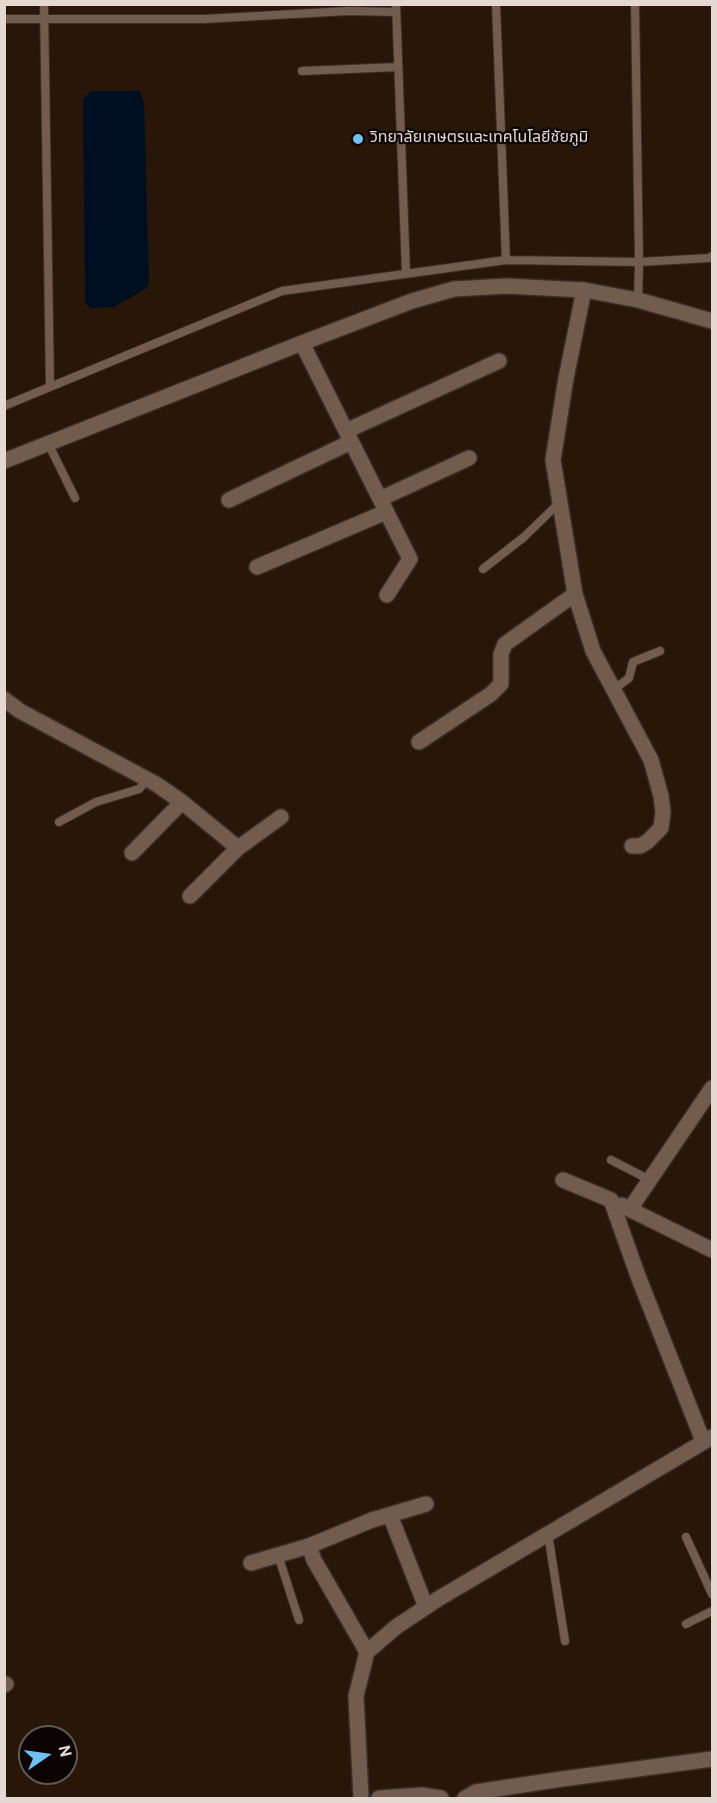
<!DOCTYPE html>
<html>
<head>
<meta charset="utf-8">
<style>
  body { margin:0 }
  #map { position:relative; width:717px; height:1803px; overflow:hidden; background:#281609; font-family:Overpass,sans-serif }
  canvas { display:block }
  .frame { position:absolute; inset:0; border:6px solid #e5d8d0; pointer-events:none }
  .north { position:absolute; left:18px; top:1725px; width:60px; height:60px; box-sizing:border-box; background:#0b0402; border:2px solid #625954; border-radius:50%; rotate:77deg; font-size:16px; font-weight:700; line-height:24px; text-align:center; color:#e5d8d0 }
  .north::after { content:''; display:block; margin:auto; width:21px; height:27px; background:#6ec2f3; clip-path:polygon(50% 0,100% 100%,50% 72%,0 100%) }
</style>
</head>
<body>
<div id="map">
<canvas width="717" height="1803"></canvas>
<div class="frame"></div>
<div class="north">N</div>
</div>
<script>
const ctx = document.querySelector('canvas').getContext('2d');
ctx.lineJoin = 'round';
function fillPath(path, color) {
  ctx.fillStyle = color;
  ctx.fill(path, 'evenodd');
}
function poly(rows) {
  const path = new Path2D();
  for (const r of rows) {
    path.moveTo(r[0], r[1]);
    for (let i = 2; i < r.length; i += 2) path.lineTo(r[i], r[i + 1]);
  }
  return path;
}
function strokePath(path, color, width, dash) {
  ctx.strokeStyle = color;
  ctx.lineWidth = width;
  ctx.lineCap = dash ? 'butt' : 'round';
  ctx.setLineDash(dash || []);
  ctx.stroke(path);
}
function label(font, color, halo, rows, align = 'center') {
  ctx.font = font + ' Overpass,"Noto Sans Thai",sans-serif';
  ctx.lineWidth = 4.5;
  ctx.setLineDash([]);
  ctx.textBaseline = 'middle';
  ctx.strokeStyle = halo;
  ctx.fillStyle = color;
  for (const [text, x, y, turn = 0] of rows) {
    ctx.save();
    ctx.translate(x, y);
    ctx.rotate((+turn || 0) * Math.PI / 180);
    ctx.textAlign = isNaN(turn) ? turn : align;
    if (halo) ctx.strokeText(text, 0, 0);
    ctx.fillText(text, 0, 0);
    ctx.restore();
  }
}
fillPath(poly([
  [91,91,140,91,144,103,149,283,147,288,114,307,91,308,85,303,83,99]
]), '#000e22');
const service = poly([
  [44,4,50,387],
  [396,4,406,273],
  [496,4,506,260],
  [635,4,639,262,638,300],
  [4,19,204,19,348,11,396,12],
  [302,71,398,67],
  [4,406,282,291,506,260,639,262,709,258,712,256],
  [48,443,75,498],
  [483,569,524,537,560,502],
  [613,690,629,678,633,662,660,651],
  [59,822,96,802,139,789,148,779],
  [611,1160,650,1180],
  [548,1534,565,1641],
  [686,1537,712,1594],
  [278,1555,299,1620],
  [686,1624,712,1611]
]);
const minor = poly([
  [584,290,566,378,553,460,575,594,593,651,651,760,661,796,663,812,661,828,647,842,640,846,632,846],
  [302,343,410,559,387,595],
  [346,431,499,361],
  [380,499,469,458],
  [229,500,351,442],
  [257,567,386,512],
  [4,699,20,711,156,784,182,802,238,848],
  [419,742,491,694,501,684,501,654,505,644,575,594],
  [132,853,182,802],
  [190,896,238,848,281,817],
  [563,1180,611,1200,638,1276,703,1441],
  [621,1205,712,1250],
  [630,1209,712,1088],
  [390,1515,426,1607],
  [251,1563,309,1546],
  [367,1652,314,1560,309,1546,372,1520,426,1504],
  [4,1685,6,1684],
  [361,1798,356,1696,367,1652,396,1627,438,1599,712,1437],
  [379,1798,422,1795,441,1798],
  [465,1798,476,1792,562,1779,712,1759]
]);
const tertiary = poly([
  [4,461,302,343,412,301,454,289,506,286,584,290,638,300,712,321]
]);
strokePath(service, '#3b2e2a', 10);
strokePath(minor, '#3b2e2a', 18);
strokePath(tertiary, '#3b2e2a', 18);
strokePath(service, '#725c4d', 8);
strokePath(minor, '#725c4d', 15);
strokePath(tertiary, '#725c4d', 15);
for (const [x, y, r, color] of [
  [358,139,6,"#6ec2f3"]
]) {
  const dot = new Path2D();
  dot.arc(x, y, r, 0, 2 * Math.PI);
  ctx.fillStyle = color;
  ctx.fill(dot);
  strokePath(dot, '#0b0402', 2);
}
label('16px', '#e5d8d0', '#0b0402', [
  ["วิทยาลัยเกษตรและเทคโนโลยีชัยภูมิ",370,139]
], 'left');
</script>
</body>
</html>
